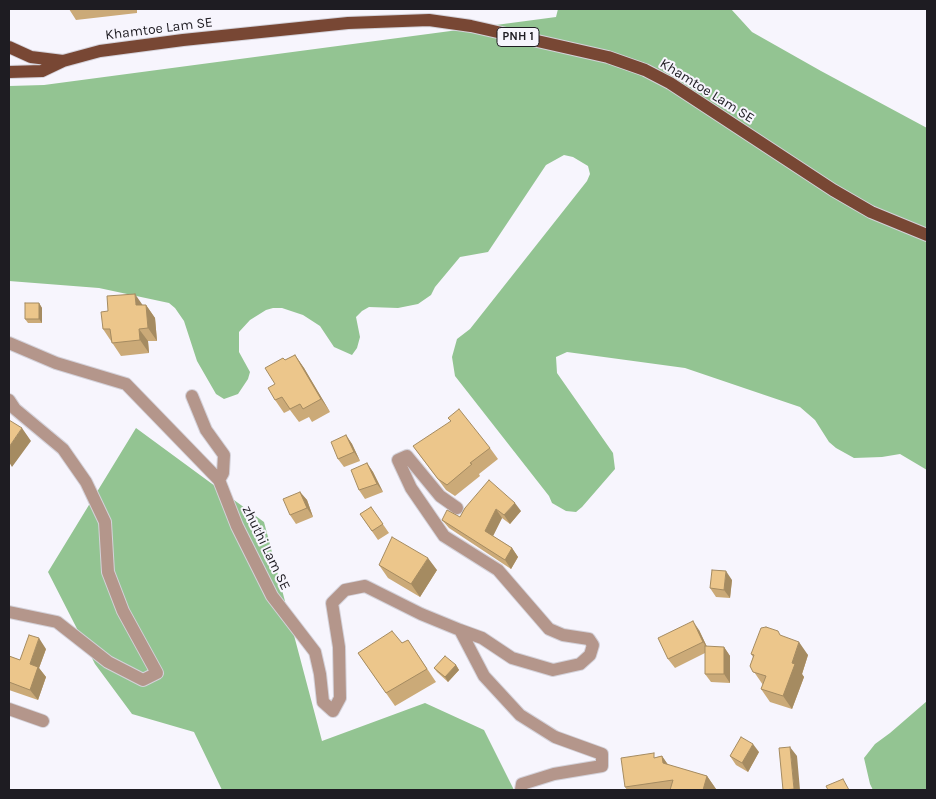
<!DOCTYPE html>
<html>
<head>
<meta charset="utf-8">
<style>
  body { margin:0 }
  #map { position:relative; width:936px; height:799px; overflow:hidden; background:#f7f5fd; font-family:Karla,sans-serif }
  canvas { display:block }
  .frame { position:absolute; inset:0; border:10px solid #1e1c22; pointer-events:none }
</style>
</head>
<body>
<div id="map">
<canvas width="936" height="799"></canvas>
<div class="frame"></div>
</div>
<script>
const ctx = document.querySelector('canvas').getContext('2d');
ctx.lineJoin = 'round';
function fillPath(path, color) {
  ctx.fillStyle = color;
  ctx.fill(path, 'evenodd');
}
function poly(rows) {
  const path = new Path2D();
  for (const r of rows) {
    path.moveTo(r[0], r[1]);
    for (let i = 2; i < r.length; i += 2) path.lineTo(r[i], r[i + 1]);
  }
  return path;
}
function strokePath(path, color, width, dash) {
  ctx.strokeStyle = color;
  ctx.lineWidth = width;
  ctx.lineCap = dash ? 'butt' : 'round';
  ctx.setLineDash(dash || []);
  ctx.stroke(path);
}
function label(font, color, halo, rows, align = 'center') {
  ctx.font = font + ' Karla,sans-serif';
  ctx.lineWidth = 4;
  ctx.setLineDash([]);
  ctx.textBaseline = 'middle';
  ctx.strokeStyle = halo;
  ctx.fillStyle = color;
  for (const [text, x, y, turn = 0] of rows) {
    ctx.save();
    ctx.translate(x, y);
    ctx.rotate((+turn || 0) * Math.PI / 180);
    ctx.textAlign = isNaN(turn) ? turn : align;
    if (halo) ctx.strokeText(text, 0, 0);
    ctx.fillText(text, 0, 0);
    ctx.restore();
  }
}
fillPath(poly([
  [558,9,731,9,752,32,821,71,927,128,927,470,900,454,882,457,854,458,836,448,829,442,815,420,800,407,685,368,567,352,556,357,557,373,613,453,615,469,582,507,576,512,566,511,552,503,549,496,455,376,452,357,457,339,470,329,587,181,590,174,588,166,573,157,564,155,546,165,488,252,460,257,435,287,431,295,418,304,398,308,369,307,362,311,356,317,360,337,357,348,352,355,334,347,320,326,303,315,282,308,273,308,266,310,250,320,239,332,239,352,250,372,248,379,238,394,224,399,216,394,197,361,184,321,175,308,169,303,99,288,9,281,9,86,44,85,556,17],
  [136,428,264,522,322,741,425,703,484,730,514,790,222,790,194,732,132,714,95,664,48,572],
  [927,701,927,790,873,790,870,784,864,758,875,744,890,733]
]), '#93c492');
const street = poly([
  [9,343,56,363,126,384,219,480,237,526,272,596,315,652,320,674,323,702,333,711,340,698,339,647,332,603,345,590,365,586,421,614,460,630,484,676,520,715,555,737,602,754,602,766,554,774,522,784,521,790],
  [192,396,206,430,224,455,223,473,219,480],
  [9,400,15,409,63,449,86,482,105,522,108,572,123,611,157,673,143,680,108,662,57,622,9,612],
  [457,508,440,496,407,456,398,460,411,488,444,536,498,570,549,629,563,635,589,639,593,645,590,655,580,664,553,670,512,658,482,638,460,630],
  [9,709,43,721]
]);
const primary = poly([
  [9,47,31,57,63,61],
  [9,72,42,71,63,61,100,51,183,40,348,23,429,20,471,26,608,57,645,70,670,83,833,190,871,212,927,235]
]);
strokePath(street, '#d4d2da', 14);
strokePath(primary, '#d4d2da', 14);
strokePath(street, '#b4968b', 12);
strokePath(primary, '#784734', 12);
fillPath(poly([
  [69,9,137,9,137,13,76,20],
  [39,303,42,308,42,323,28,323,25,319],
  [146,305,155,318,157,341,148,341,149,353,121,356,103,329,108,311],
  [295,355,304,368,330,412,312,422,309,417,299,422,290,410,284,413,275,400,275,384,285,360],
  [346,435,352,444,360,461,344,467,338,459],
  [413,446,490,448,498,459,479,474,480,476,455,496,446,490],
  [367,463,373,472,383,492,365,499,359,490],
  [300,492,307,500,313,517,296,524,290,515],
  [371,507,389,533,378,540,360,514],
  [465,508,521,511,510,524,502,518,493,536,512,548,518,557,511,569,449,528,442,520,460,517],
  [379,565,437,570,420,597,388,578],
  [732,580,730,598,716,597,710,588],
  [699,630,707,647,724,647,730,656,730,683,711,682,705,674,705,653,675,668,668,659],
  [782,636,808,655,802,674,804,677,792,709,770,702,761,689,763,685,750,666,753,657,751,654],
  [408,640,436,682,395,706,358,653,402,643],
  [46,649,39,668,46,677,38,700,9,690,9,656,20,660],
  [456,665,459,670,448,682,437,672,434,668],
  [759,752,748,772,736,765,730,756],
  [662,756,668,765,707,776,716,789,715,790,627,790,625,787,657,757]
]), '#cbaa78');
fillPath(poly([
  [135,294,144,307,136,305],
  [39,303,42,308,42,323,39,319],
  [146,305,155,318,157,341,148,328],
  [139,329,148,341,149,353,140,340],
  [295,355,304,368,330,412,321,399],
  [22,428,31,441,12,467,9,462,9,447],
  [346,435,352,444,360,461,354,452],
  [367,463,373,472,383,492,377,484],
  [300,492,307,500,313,517,307,508],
  [515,503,521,511,510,524,504,515],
  [496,509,502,518,491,540,485,531],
  [512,548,518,557,511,569,505,560],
  [428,558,437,570,420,597,411,584],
  [726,571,732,580,730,598,724,590],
  [693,621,699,630,709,651,703,642],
  [39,638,46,649,39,668,46,677,38,700,30,690,30,664],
  [799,642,808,655,802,674,804,677,792,709,783,696,792,663],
  [724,647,730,656,730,683,724,674],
  [456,665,459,670,448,682,445,677],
  [753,744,759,752,748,772,742,763],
  [790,747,797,756,800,790,795,790,794,789],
  [662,756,671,769,663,763],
  [707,776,716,789,715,790,703,790]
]), '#a58b61');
const building = poly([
  [135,294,136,305,146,305,148,328,139,329,140,340,112,343,110,329,103,329,101,312,108,311,107,296,135,294],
  [25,303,39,303,39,319,25,319,25,303],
  [295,355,321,399,303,409,300,404,290,409,282,397,275,400,268,388,275,384,265,368,283,358,285,360,295,355],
  [459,409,490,448,470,463,472,464,447,485,438,479,413,446,451,421,448,418,459,409],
  [9,420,22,428,9,447,9,420],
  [346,435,354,452,338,459,331,442,346,435],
  [367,463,377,484,359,490,351,470,367,463],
  [489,480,515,503,504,515,496,509,485,531,512,548,505,560,442,520,447,510,460,517,465,508,489,480],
  [300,492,307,508,290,515,283,499,300,492],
  [371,507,383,524,372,531,360,514,371,507],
  [392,537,428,558,411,584,379,565,392,537],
  [712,570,726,571,724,590,710,588,712,570],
  [693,621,703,642,668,659,658,638,693,621],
  [766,627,778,631,780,635,799,642,792,663,795,664,783,696,761,689,766,676,753,672,750,666,754,655,751,654,761,628,766,627],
  [392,631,402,643,408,640,427,669,386,693,358,653,392,631],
  [29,635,39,638,30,664,38,667,30,690,9,682,9,656,20,660,29,635],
  [705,646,724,647,724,674,705,674,705,646],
  [445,656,456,665,445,677,434,668,445,656],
  [741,737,753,744,742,763,730,756,741,737],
  [790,747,794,789,783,790,779,748,790,747],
  [654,753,654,758,662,756,663,763,707,776,703,790,670,790,673,780,625,787,621,758,654,753],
  [843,779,849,790,828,790,826,786,843,779]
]);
fillPath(building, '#ecc68b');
strokePath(building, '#a58b61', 1);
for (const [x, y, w] of [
  [518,37,42]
]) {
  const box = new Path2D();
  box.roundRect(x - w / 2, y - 9.5, w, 19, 4);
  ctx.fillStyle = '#f7f5fd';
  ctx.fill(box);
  strokePath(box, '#1e1c22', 1);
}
label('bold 12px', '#1e1c22', null, [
  ["PNH 1",518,37]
]);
label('14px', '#1e1c22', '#f7f5fd', [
  ["Khamtoe Lam SE",159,29,-7],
  ["Khamtoe Lam SE",707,91,32],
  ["zhuthi Lam SE",266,548,64]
]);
</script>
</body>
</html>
